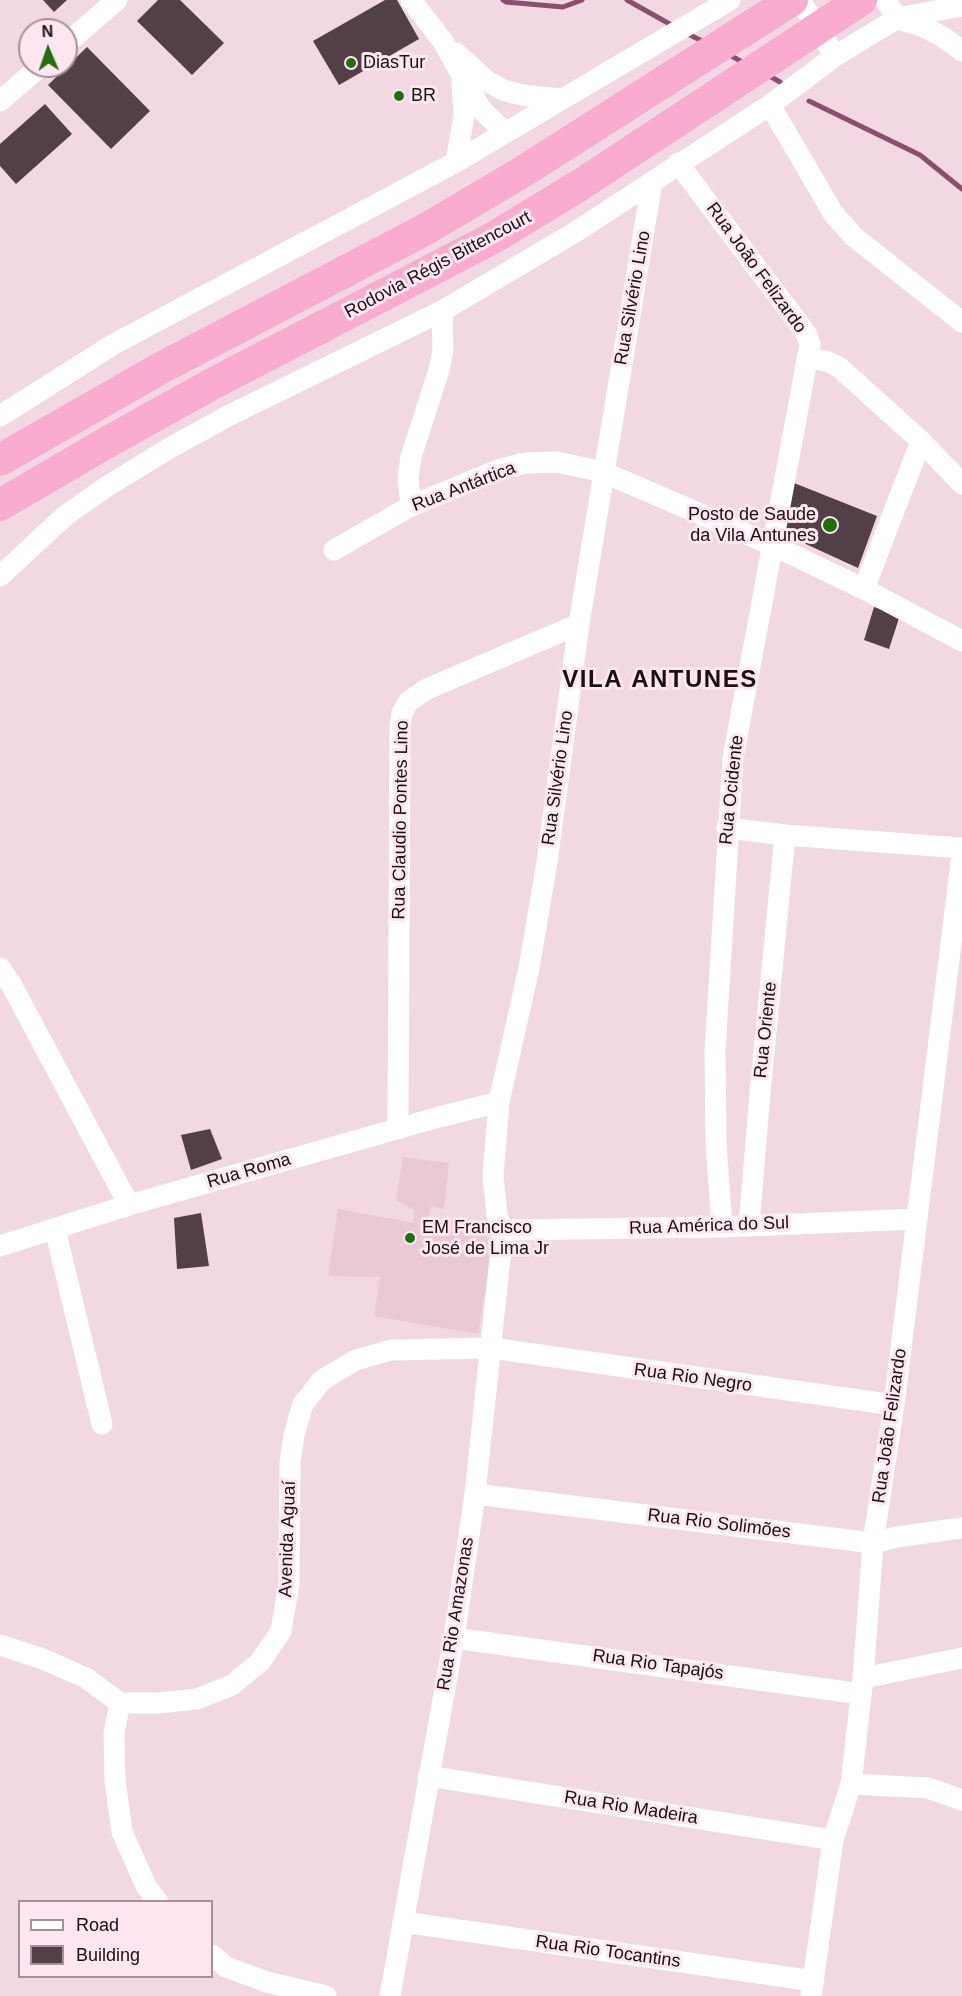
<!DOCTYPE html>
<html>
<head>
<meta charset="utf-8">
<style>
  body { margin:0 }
  #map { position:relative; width:962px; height:1996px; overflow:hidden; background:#f1d8e3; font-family:Helvetica,sans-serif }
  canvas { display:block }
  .legend { position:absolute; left:18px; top:1900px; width:195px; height:78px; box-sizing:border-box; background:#ffe6f0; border:2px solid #a39098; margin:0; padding:8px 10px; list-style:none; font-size:18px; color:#181013 }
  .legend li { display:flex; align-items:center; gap:12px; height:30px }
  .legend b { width:30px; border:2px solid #a39098 }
  .north { position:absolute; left:18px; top:18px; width:60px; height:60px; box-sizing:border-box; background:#ffe6f0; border:2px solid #a39098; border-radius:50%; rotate:358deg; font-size:16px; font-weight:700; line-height:24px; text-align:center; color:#181013 }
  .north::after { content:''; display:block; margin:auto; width:21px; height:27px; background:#236d0d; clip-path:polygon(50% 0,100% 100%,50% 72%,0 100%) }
</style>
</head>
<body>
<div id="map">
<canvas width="962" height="1996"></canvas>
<ul class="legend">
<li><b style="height:8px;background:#fff"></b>Road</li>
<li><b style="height:16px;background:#533f48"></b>Building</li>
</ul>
<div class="north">N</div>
</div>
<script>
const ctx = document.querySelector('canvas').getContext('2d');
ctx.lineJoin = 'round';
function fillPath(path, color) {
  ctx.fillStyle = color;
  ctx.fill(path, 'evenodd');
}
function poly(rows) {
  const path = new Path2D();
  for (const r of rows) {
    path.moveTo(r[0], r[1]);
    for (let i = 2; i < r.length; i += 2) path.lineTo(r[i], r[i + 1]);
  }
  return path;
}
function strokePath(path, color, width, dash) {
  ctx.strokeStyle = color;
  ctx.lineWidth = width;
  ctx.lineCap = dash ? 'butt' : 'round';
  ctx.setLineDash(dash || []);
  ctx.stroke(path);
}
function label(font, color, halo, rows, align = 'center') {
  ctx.font = font + ' Helvetica,sans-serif';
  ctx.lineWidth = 6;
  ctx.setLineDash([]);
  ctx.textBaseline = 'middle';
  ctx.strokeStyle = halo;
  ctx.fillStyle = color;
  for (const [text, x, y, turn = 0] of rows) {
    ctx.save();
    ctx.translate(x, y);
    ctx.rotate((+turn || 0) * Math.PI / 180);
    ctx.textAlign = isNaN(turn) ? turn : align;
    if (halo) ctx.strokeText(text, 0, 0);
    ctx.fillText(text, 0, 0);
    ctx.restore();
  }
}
fillPath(poly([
  [403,1157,449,1163,444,1209,431,1206,427,1219,482,1228,492,1249,478,1334,374,1316,380,1277,328,1276,338,1209,414,1223,414,1210,396,1200]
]), '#eac9d7');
strokePath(poly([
  [503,0,506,2,563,7,582,0],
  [627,0,675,27],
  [686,33,704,42],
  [726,53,744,63],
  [766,74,780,82],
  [809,101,920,155,962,189]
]), '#8a4f6c', 5);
fillPath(poly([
  [43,0,67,0,54,12],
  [158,0,180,0,224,43,192,75,137,21],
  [385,0,397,0,419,39,339,85,313,41],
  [87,47,150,111,111,149,48,85],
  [45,104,72,134,16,184,0,166,0,144],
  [794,483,877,516,858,568,784,534],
  [874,607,900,615,889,649,864,640],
  [210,1129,222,1159,191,1170,181,1135],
  [201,1213,209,1266,177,1269,174,1218]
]), '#533f48');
strokePath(poly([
  [411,0,442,40,481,109,505,133],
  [800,0,835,56],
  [885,0,898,18],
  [898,19,924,27,943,37,962,51],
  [66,44,117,0],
  [456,53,487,81,503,90,522,95,561,99],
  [0,101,41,66],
  [770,105,833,213,853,236,962,322],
  [456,162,464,116,462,82],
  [678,163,806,333,810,344,733,758,715,1051,716,1143,722,1227],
  [808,358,826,361,839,367,921,441,962,484],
  [0,416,114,344,456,162,730,0],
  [411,506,408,478,411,457,439,370,443,350,442,311],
  [334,550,411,506,498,470,525,463,557,462,603,472,772,545,864,589,962,641],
  [0,576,66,515,106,487,168,449,228,416,442,311,577,231,652,182,770,105,835,56,898,18,962,6],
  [864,589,921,441],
  [727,828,785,835,962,848],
  [0,968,11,984,129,1205],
  [398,1128,400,727,402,713,409,701,427,689,579,624],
  [749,1225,760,1093,785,835],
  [55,1229,102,1424],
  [503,1230,722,1227,916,1219],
  [0,1246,129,1205,439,1117,499,1102],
  [475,1494,873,1543,897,1537,962,1528],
  [454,1638,861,1694],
  [0,1645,43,1659,86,1678,120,1703,158,1703,197,1699,232,1685,260,1662,281,1631,289,1584,290,1462,294,1435,303,1404,322,1380,356,1360,391,1350,491,1348,894,1405],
  [863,1678,962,1658],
  [120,1703,114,1733,115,1780,122,1832,146,1886,158,1902],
  [428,1776,833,1840],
  [851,1784,928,1788,962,1800],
  [403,1922,814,1981],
  [212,1955,226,1967,267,1982,326,1996],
  [390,1996,454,1638,475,1494,503,1230,497,1216,493,1176,499,1102,529,968,547,862,579,624,652,182],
  [811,1996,833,1840,851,1784,863,1678,873,1543,894,1405,962,854]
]), '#fff', 21);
strokePath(poly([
  [0,460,161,368,426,229,524,171,792,0],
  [0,505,106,443,212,384,493,238,580,185,861,0]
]), '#faabd0', 32);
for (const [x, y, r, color] of [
  [351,63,6,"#236d0d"],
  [399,96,6,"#236d0d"],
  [830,525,8,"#236d0d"],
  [410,1238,6,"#236d0d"]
]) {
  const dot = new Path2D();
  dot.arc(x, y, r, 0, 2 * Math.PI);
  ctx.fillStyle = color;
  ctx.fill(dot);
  strokePath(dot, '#ffe6f0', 2);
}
label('18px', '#181013', '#ffe6f0', [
  ["DiasTur",363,63],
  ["BR",411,96],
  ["Posto de Saude",816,515,"right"],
  ["da Vila Antunes",816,536,"right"],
  ["EM Francisco",422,1228],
  ["José de Lima Jr",422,1249]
], 'left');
label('18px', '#181013', '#ffe6f0', [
  ["Rodovia Régis Bittencourt",438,265,-28],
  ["Rua João Felizardo",756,268,54],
  ["Rua Silvério Lino",633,298,-80],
  ["Rua Antártica",464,487,-21],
  ["Rua Silvério Lino",558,778,-82],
  ["Rua Ocidente",732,790,-84],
  ["Rua Claudio Pontes Lino",401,820,-89],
  ["Rua Oriente",766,1030,-84],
  ["Rua Roma",249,1171,-16],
  ["Rua América do Sul",709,1226,-2],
  ["Rua Rio Negro",693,1378,8],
  ["Rua João Felizardo",890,1426,-82],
  ["Rua Rio Solimões",719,1524,7],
  ["Avenida Aguaí",288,1539,-88],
  ["Rua Rio Amazonas",456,1614,-81],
  ["Rua Rio Tapajós",658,1665,8],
  ["Rua Rio Madeira",631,1808,9],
  ["Rua Rio Tocantins",608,1952,8]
]);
ctx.letterSpacing = '1.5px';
label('bold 24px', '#181013', '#ffe6f0', [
  ["VILA ANTUNES",660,680]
]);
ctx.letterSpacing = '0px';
</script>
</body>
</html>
